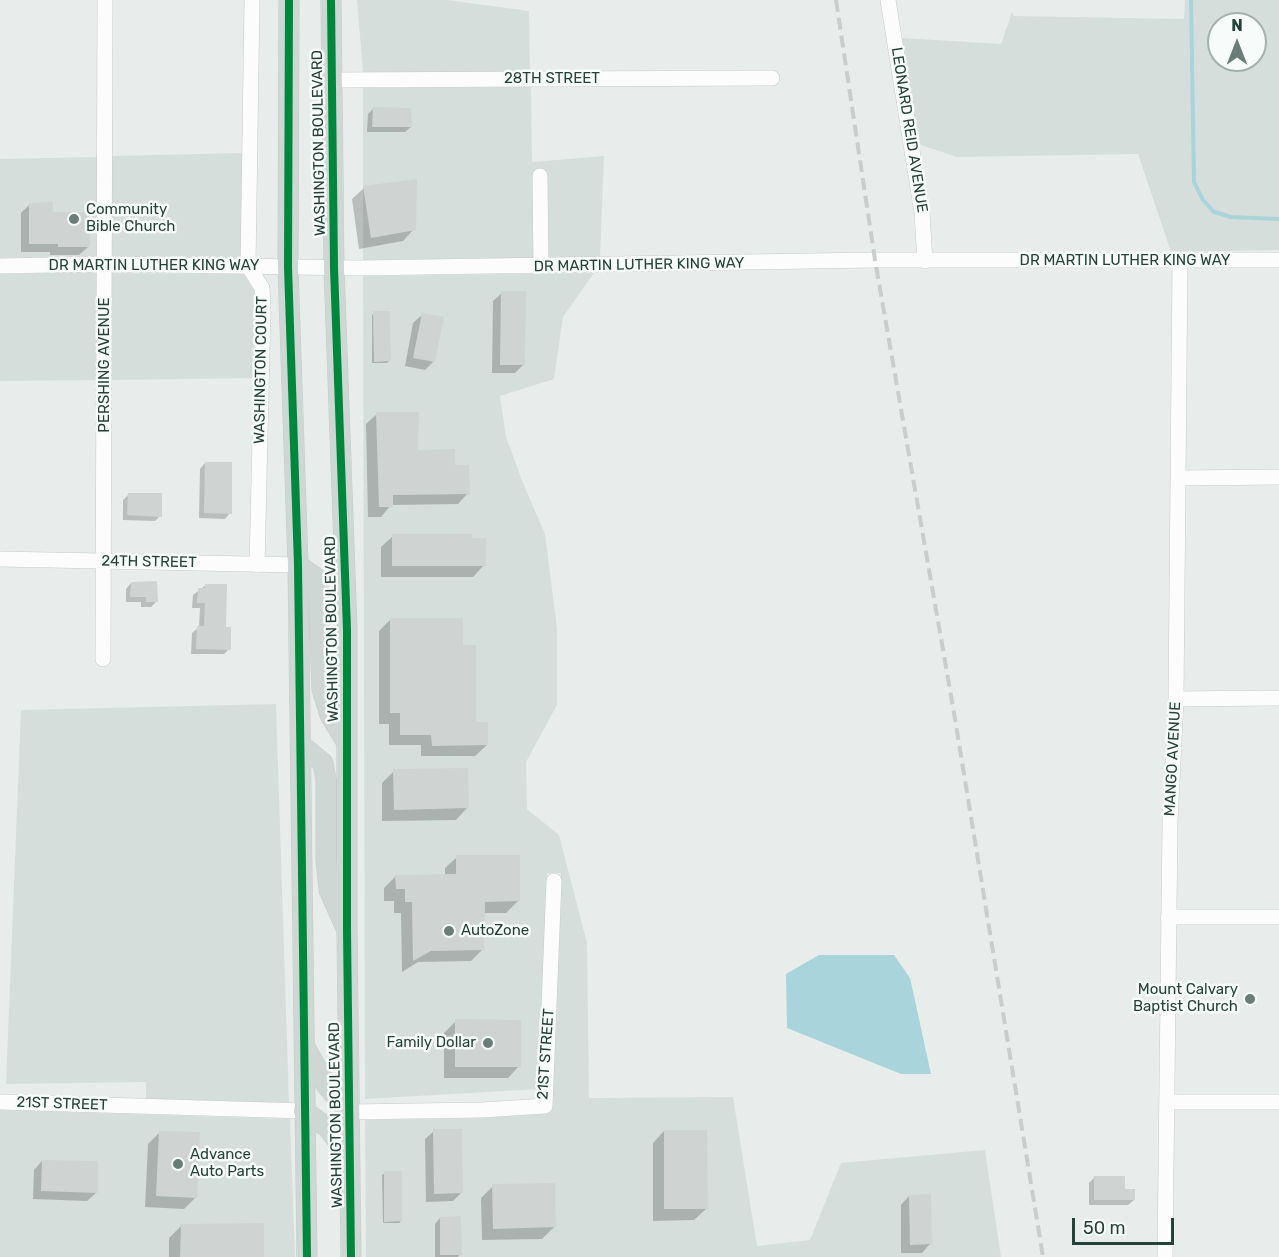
<!DOCTYPE html>
<html>
<head>
<meta charset="utf-8">
<style>
  body { margin:0 }
  #map { position:relative; width:1279px; height:1257px; overflow:hidden; background:#e8edeb; font-family:Rubik,sans-serif }
  canvas { display:block }
  .north { position:absolute; left:1207px; top:12px; width:60px; height:60px; box-sizing:border-box; background:#f7fbf9; border:2px solid #a3b1ad; border-radius:50%; rotate:0deg; font-size:16px; font-weight:700; line-height:24px; text-align:center; color:#24423a }
  .north::after { content:''; display:block; margin:auto; width:21px; height:27px; background:#697e78; clip-path:polygon(50% 0,100% 100%,50% 72%,0 100%) }
  .scale { position:absolute; left:1072px; top:1218px; width:102px; height:27px; box-sizing:border-box; border:3px solid #24423a; border-top:0; padding-left:8px; font-size:18px; line-height:21px; white-space:nowrap; color:#24423a; -webkit-text-stroke:4px #f7fbf9; paint-order:stroke }
</style>
</head>
<body>
<div id="map">
<canvas width="1279" height="1257"></canvas>
<div class="north">N</div>
<div class="scale">50 m</div>
</div>
<script>
const ctx = document.querySelector('canvas').getContext('2d');
ctx.lineJoin = 'round';
function fillPath(path, color) {
  ctx.fillStyle = color;
  ctx.fill(path, 'evenodd');
}
function poly(rows) {
  const path = new Path2D();
  for (const r of rows) {
    path.moveTo(r[0], r[1]);
    for (let i = 2; i < r.length; i += 2) path.lineTo(r[i], r[i + 1]);
  }
  return path;
}
function strokePath(path, color, width, dash) {
  ctx.strokeStyle = color;
  ctx.lineWidth = width;
  ctx.lineCap = dash ? 'butt' : 'round';
  ctx.setLineDash(dash || []);
  ctx.stroke(path);
}
function label(font, color, halo, rows, align = 'center') {
  ctx.font = font + ' Rubik,sans-serif';
  ctx.lineWidth = 5;
  ctx.setLineDash([]);
  ctx.textBaseline = 'middle';
  ctx.strokeStyle = halo;
  ctx.fillStyle = color;
  for (const [text, x, y, turn = 0] of rows) {
    ctx.save();
    ctx.translate(x, y);
    ctx.rotate((+turn || 0) * Math.PI / 180);
    ctx.textAlign = isNaN(turn) ? turn : align;
    if (halo) ctx.strokeText(text, 0, 0);
    ctx.fillText(text, 0, 0);
    ctx.restore();
  }
}
fillPath(poly([
  [357,0,447,0,529,11,530,72,363,72],
  [1185,0,1279,0,1279,250,1171,252,1138,154,957,157,918,144,902,38,1001,44,1012,12,1014,16,1184,19],
  [1219,24,1255,24,1255,60,1219,60],
  [531,87,532,162,604,156,600,257,363,260,363,88],
  [242,153,241,258,112,257,111,156],
  [97,157,97,256,0,258,0,159],
  [98,272,98,380,0,381,0,274],
  [112,273,245,274,255,290,254,378,112,380],
  [594,273,563,317,554,379,500,396,506,437,523,483,545,534,557,628,557,705,526,762,527,809,559,835,587,943,589,1098,733,1097,757,1246,810,1240,841,1163,985,1150,1001,1257,366,1257,365,1120,482,1118,545,1114,552,1106,561,873,547,873,539,1089,365,1099,363,276],
  [276,704,289,1103,146,1099,146,1082,6,1084,21,710],
  [0,1110,290,1119,295,1257,0,1257]
]), '#d6dedb');
fillPath(poly([
  [819,955,894,955,910,978,931,1074,901,1074,787,1028,786,974]
]), '#a9d4db');
fillPath(poly([
  [373,109,411,127,405,132,367,132,368,114],
  [364,188,414,229,403,241,359,249,352,199],
  [30,204,52,214,88,247,79,255,50,255,50,252,21,252,21,213],
  [502,293,524,364,515,373,492,373,493,301],
  [374,313,389,361,387,363,372,363,372,315],
  [422,315,434,361,425,370,405,366,413,323],
  [377,414,417,451,454,467,468,493,458,504,391,505,381,517,368,517,366,424],
  [205,463,230,513,225,519,199,518,200,469],
  [129,494,160,516,155,521,123,520,123,500],
  [393,536,484,565,473,577,381,577,381,547],
  [131,583,156,602,151,607,141,607,141,602,126,602,126,589],
  [206,585,224,628,229,649,224,654,191,654,192,633,199,627,200,608,192,608,193,595],
  [390,620,461,646,475,724,487,745,475,756,421,756,421,745,389,745,389,724,379,724,379,631],
  [394,771,467,808,456,820,382,821,382,783],
  [457,857,518,901,506,913,484,913,483,949,471,961,418,962,402,972,401,913,394,913,394,901,384,901,384,888,396,876,445,876,445,868],
  [456,1021,519,1066,508,1078,444,1078,444,1033],
  [434,1131,462,1192,453,1201,426,1202,425,1139],
  [664,1131,706,1209,694,1220,653,1221,653,1143],
  [160,1132,196,1197,184,1209,145,1207,148,1144],
  [42,1161,96,1193,87,1201,33,1199,34,1170],
  [385,1173,401,1221,399,1223,383,1223,382,1175],
  [1094,1178,1124,1191,1134,1200,1128,1205,1089,1205,1089,1183],
  [493,1186,554,1227,542,1239,482,1240,481,1198],
  [909,1196,930,1244,922,1253,901,1253,901,1205],
  [440,1218,460,1254,458,1257,435,1257,435,1224],
  [181,1226,263,1257,169,1257,169,1238]
]), '#0003');
strokePath(poly([
  [1191,0,1194,182,1203,200,1214,212,1231,217,1279,219]
]), '#a9d4db', 4);
fillPath(poly([
  [373,107,411,108,412,127,372,127],
  [417,179,416,230,371,238,363,186],
  [53,202,53,212,89,212,90,247,58,247,58,244,29,244,29,203],
  [501,291,526,291,525,365,500,365],
  [373,311,390,311,391,361,374,362],
  [422,313,444,317,435,362,413,358],
  [376,412,419,412,418,450,455,449,455,465,469,465,470,494,393,495,393,507,379,507],
  [205,462,232,462,232,514,204,513],
  [128,493,162,493,162,517,127,515],
  [392,534,472,534,472,538,486,538,486,566,392,566],
  [157,581,158,602,146,602,146,597,130,597,131,582],
  [205,584,227,584,226,627,231,627,231,650,196,649,197,626,204,626,205,603,197,603,198,588,205,588],
  [390,618,463,618,463,645,476,645,476,722,488,722,488,745,432,746,431,735,400,735,400,713,390,713],
  [468,768,469,808,394,810,393,769],
  [456,855,520,855,520,901,485,902,484,950,431,951,413,961,412,902,405,902,405,889,396,889,395,875,456,874],
  [455,1019,521,1020,521,1067,455,1067],
  [433,1129,462,1129,463,1193,434,1194],
  [664,1130,707,1130,708,1209,664,1209],
  [159,1131,200,1132,197,1198,156,1196],
  [42,1160,98,1161,98,1193,41,1191],
  [384,1171,402,1171,402,1221,384,1222],
  [1094,1176,1125,1176,1125,1189,1135,1189,1135,1200,1094,1200],
  [555,1183,556,1227,493,1229,492,1184],
  [931,1194,932,1244,910,1245,909,1195],
  [461,1216,462,1255,440,1255,440,1217],
  [264,1223,264,1257,180,1257,181,1224]
]), '#cfd4d2');
const minor = poly([
  [252,0,248,266,262,288,263,308,257,565],
  [888,0,922,213,925,261],
  [332,80,772,78],
  [540,176,541,266],
  [0,266,105,264,359,268,875,260,1279,260],
  [1178,478,1279,477],
  [0,559,298,565],
  [103,659,105,0],
  [1176,699,1279,698],
  [1168,917,1279,917],
  [0,1102,304,1111],
  [1167,1102,1279,1102],
  [349,1112,482,1110,545,1106,554,881],
  [1165,1257,1170,822,1176,699,1180,261]
]);
const major = poly([
  [289,0,288,267,298,565,307,1257],
  [331,0,334,268,347,630,347,931,351,1257],
  [298,565,318,579,322,689,330,715,347,743],
  [300,744,323,763,326,780,326,859,329,890,345,926],
  [306,1049,327,1086,349,1112],
  [304,1111,328,1128,349,1156]
]);
strokePath(minor, '#c5cac8', 16);
strokePath(major, '#c3ccc9', 21);
strokePath(minor, '#fcfcfc', 15);
strokePath(major, '#cfd7d5', 20);
strokePath(poly([
  [836,0,875,260,954,713,1043,1257]
]), '#c9cdcc', 4, [12, 6]);
strokePath(poly([
  [289,0,288,267,298,565,307,1257],
  [331,0,334,268,347,630,347,931,351,1257]
]), '#00873e', 8);
for (const [x, y, r, color] of [
  [74,219,6,"#697e78"],
  [449,931,6,"#697e78"],
  [1250,999,6,"#697e78"],
  [488,1043,6,"#697e78"],
  [178,1164,6,"#697e78"]
]) {
  const dot = new Path2D();
  dot.arc(x, y, r, 0, 2 * Math.PI);
  ctx.fillStyle = color;
  ctx.fill(dot);
  strokePath(dot, '#f7fbf9', 2);
}
label('15px', '#24423a', '#f7fbf9', [
  ["28TH STREET",552,79],
  ["LEONARD REID AVENUE",909,130,81],
  ["WASHINGTON BOULEVARD",319,143,-91],
  ["DR MARTIN LUTHER KING WAY",1125,261],
  ["DR MARTIN LUTHER KING WAY",639,265,-1],
  ["DR MARTIN LUTHER KING WAY",154,266],
  ["PERSHING AVENUE",105,365,-90],
  ["WASHINGTON COURT",261,370,-89],
  ["24TH STREET",149,562,1],
  ["WASHINGTON BOULEVARD",332,629,-91],
  ["MANGO AVENUE",1173,759,-87],
  ["21ST STREET",546,1054,-86],
  ["21ST STREET",62,1104,2],
  ["WASHINGTON BOULEVARD",336,1115,-91]
]);
label('15px', '#24423a', '#f7fbf9', [
  ["Community",86,210],
  ["Bible Church",86,227],
  ["AutoZone",461,931],
  ["Mount Calvary",1238,990,"right"],
  ["Baptist Church",1238,1007,"right"],
  ["Family Dollar",476,1043,"right"],
  ["Advance",190,1155],
  ["Auto Parts",190,1172]
], 'left');
</script>
</body>
</html>
